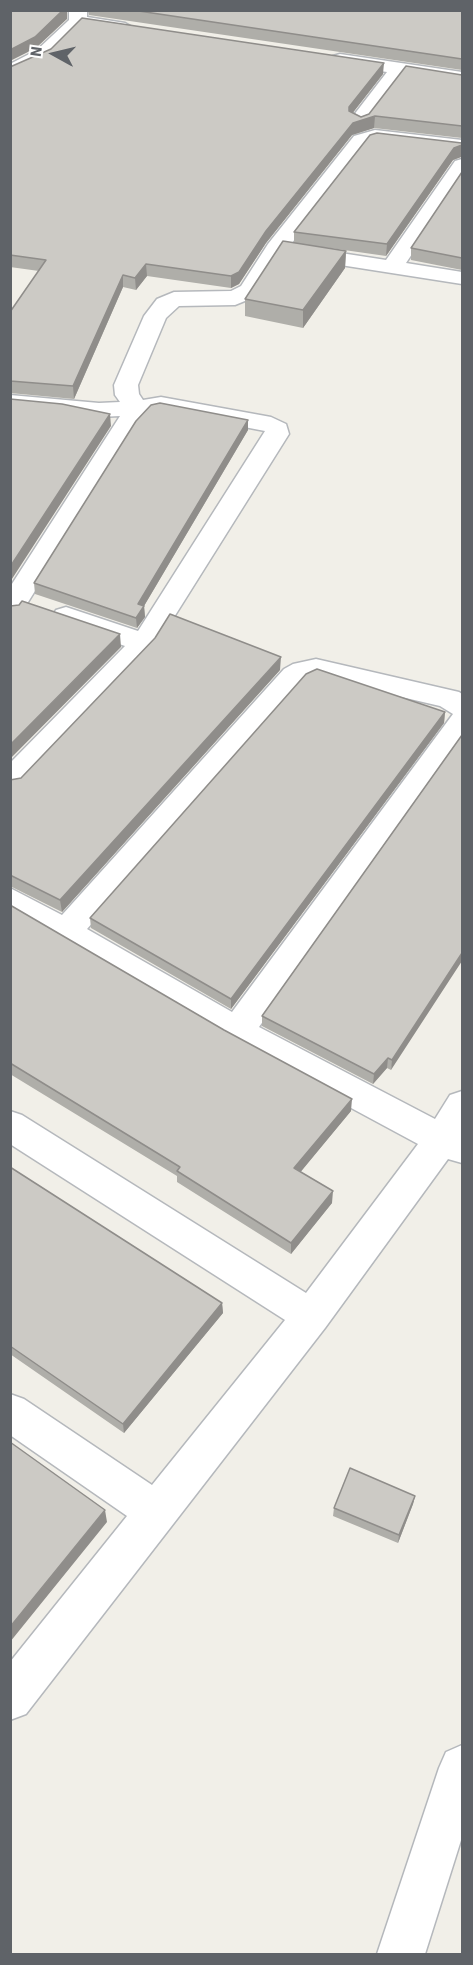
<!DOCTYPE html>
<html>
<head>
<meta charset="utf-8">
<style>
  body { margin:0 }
  #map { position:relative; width:473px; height:1965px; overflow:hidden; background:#f1efe8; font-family:"Source Sans 3",sans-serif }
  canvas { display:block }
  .frame { position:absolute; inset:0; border:12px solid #5f6368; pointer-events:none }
  .north { position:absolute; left:24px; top:24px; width:60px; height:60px; -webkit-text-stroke:4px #fff; paint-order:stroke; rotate:278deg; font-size:16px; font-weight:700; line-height:24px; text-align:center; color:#5f6368 }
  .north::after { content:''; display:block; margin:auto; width:21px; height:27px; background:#5f6368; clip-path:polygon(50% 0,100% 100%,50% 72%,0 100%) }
</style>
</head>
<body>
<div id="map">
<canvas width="473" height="1965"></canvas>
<div class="frame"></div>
<div class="north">N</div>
</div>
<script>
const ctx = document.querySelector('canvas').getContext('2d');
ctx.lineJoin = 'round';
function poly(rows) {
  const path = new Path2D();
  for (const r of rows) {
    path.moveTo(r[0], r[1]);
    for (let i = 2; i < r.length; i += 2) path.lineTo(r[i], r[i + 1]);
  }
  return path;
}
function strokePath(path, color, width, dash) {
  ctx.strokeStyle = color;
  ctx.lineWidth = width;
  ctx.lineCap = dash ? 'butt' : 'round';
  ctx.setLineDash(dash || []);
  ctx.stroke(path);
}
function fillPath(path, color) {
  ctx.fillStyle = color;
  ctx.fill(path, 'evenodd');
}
const minor = poly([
  [69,10,87,10,87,17,125,23,134,28,125,33,82,27,51,58,10,77,10,64,37,50,69,20,69,10],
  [340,54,462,72,462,84,404,75,367,124,360,126,350,120,387,72,333,64,331,60,333,56,340,54],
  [375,130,462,140,462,152,376,142,368,144,285,252,257,296,235,305,179,306,166,318,138,385,139,394,143,400,161,397,271,417,286,424,289,434,154,649,21,789,10,792,10,763,125,646,56,622,52,616,56,610,66,607,138,631,265,431,161,411,145,414,20,615,10,617,10,587,120,416,99,417,10,409,10,395,99,403,120,402,115,395,114,385,144,316,157,299,174,292,231,291,241,286,268,244,354,136,375,130],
  [462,159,462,179,406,263,462,272,462,284,302,259,294,258,291,253,294,248,302,247,386,260,455,161,462,159],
  [316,659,459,692,462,694,462,741,259,1027,435,1119,450,1095,462,1091,462,1163,448,1159,325,1328,26,1714,10,1720,10,1662,127,1516,10,1435,10,1394,24,1399,152,1485,285,1320,10,1144,10,1111,22,1115,306,1293,418,1144,225,1040,10,915,10,888,62,915,284,669,293,664,316,659],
  [316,677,440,706,453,714,232,1012,87,929,304,683,316,677],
  [462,1745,462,1837,425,1954,377,1954,439,1768,446,1752,462,1745]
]);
strokePath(minor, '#b5b8bc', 3);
fillPath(minor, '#fff');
fillPath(poly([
  [88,10,462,10,462,71,462,70,89,15],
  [10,67,383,74,353,112,361,117,462,75,462,140,462,138,374,128,352,135,266,243,239,284,231,288,147,276,136,290,123,287,74,399,10,393,10,312,39,271,10,267],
  [462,143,462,158,461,157,453,160,386,256,323,247,346,251,345,268,303,328,245,316,245,299,294,243,294,232],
  [462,172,462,270,411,260,411,248],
  [248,420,248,430,144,606,145,617,137,628,35,594,34,583],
  [280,670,62,912,10,886,10,780,21,778],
  [445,712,444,723,231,1009,91,928,90,918],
  [462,735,391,1070,387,1068,373,1084,262,1026,262,1016],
  [10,905,351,1111,300,1172,332,1203,291,1254,177,1182,177,1176,10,1074],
  [10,1167,222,1303,223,1313,124,1433,10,1354],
  [415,1496,413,1504,398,1543,333,1516,334,1508]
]), '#afaea9');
fillPath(poly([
  [63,10,67,10,67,19,36,48,10,61,10,50],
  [384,63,383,74,348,119,349,107],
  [375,116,374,128,352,135,266,243,239,284,231,288,231,276,266,231,353,123],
  [462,145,461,157,453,160,386,256,387,244,454,148],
  [346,251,345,268,303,328,303,310],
  [146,264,147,276,136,290,135,278],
  [123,275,123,287,74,399,73,386],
  [110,414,111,426,10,582,10,567],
  [248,420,248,430,144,606,145,617,137,628,136,618,138,604],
  [120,634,121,647,10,759,10,745],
  [281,657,280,670,62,912,60,900],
  [445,712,444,723,231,1009,231,999],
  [462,953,462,961,391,1070,392,1060],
  [388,1058,387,1068,373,1084,374,1074],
  [352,1099,351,1111,294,1180,294,1168],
  [333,1191,332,1203,291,1254,291,1243],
  [222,1303,223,1313,124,1433,123,1424],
  [415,1496,413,1504,398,1543,399,1535],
  [105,1510,107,1522,10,1642,10,1627]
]), '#8f8d8a');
const building = poly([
  [10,10,63,10,35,37,10,50,10,10],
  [132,10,462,10,462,59,132,10],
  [82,18,384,63,349,107,349,111,361,117,369,114,406,66,462,75,462,126,375,116,353,123,266,231,239,272,231,276,146,264,135,278,123,275,73,386,10,381,10,312,46,260,10,255,10,67,51,49,82,18],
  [377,133,462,143,462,145,454,148,387,244,294,232,370,135,377,133],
  [462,172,462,258,411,248,462,172],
  [283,241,346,251,303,310,245,299,283,241],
  [10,399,62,404,110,414,10,567,10,399],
  [160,403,248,420,138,604,144,606,136,618,34,583,136,421,151,405,160,403],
  [22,601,120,634,10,745,10,606,19,605,22,601],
  [170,614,281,657,60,900,10,875,10,780,21,778,155,638,170,614],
  [317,669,445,712,231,999,90,918,306,674,317,669],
  [462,735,462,953,392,1060,388,1058,374,1074,262,1016,462,735],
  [10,905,224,1030,352,1099,294,1168,333,1191,291,1243,177,1171,180,1167,10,1063,10,905],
  [10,1167,222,1303,123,1424,10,1346,10,1167],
  [10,1442,105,1510,10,1627,10,1442],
  [350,1468,415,1496,399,1535,334,1508,350,1468]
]);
fillPath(building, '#cccac5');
strokePath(building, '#8f8d8a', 1.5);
</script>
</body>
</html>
